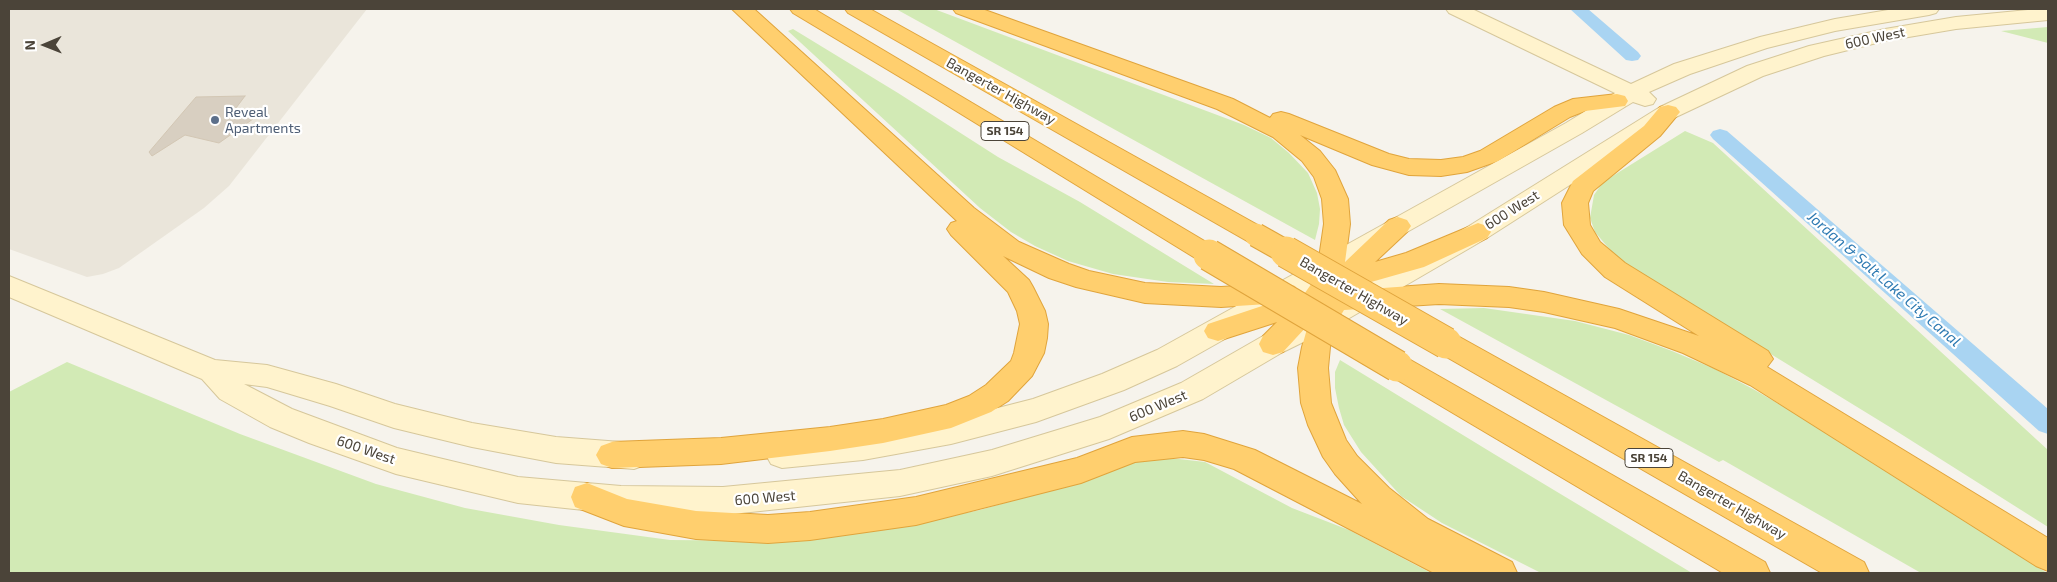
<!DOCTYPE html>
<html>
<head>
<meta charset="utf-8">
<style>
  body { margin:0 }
  #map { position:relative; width:2057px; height:582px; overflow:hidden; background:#f6f3ec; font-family:"Exo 2",sans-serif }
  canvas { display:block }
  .frame { position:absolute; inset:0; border:10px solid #4b4439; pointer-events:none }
  .north { position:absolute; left:20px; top:20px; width:50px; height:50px; -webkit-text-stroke:4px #fff; paint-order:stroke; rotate:269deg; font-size:14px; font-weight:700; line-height:20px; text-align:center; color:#4b4439 }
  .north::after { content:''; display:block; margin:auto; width:18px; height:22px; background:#4b4439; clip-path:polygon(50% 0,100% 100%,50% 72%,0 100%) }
</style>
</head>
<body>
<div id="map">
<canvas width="2057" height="582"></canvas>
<div class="frame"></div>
<div class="north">N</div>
</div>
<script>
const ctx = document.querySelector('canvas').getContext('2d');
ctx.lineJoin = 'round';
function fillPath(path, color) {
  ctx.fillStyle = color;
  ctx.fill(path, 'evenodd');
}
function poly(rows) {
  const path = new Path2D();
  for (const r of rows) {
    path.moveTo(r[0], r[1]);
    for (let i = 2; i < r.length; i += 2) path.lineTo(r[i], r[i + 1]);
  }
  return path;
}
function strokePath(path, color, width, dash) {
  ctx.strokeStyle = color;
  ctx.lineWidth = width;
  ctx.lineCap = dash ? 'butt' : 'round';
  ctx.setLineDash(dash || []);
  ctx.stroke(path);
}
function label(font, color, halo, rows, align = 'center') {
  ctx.font = font + ' "Exo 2",sans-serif';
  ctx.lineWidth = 4.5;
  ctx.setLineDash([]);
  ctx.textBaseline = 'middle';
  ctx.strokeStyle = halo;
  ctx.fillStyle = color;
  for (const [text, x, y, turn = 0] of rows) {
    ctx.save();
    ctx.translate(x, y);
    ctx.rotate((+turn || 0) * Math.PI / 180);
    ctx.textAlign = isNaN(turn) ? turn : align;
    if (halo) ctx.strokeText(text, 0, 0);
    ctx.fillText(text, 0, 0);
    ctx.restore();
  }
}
fillPath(poly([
  [9,9,367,9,229,186,204,208,119,268,103,274,87,277,9,249]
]), '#eae5da');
fillPath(poly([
  [896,9,934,9,1244,125,1271,138,1289,153,1308,173,1317,193,1320,209,1319,224,1315,240],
  [2048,27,2048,43,2001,31],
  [793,29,898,93,998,157,1080,202,1214,284,1168,282,1113,274,1068,261,1035,246,1011,232,980,208,788,31],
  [1685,131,1713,143,2048,450,2048,527,1893,429,1624,264,1611,251,1595,232,1590,218,1594,195,1603,182],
  [1484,308,1575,321,1629,335,1672,351,1715,369,1753,389,1798,415,2047,573,1921,573,1723,460,1719,462,1440,309],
  [1340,360,1494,454,1692,573,1541,573,1442,523,1401,496,1361,452,1344,425,1339,408,1335,388,1335,372],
  [67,362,240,434,376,484,465,508,559,525,670,540,782,541,907,525,980,510,1059,487,1146,459,1179,459,1205,462,1292,508,1349,530,1431,573,9,573,9,392]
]), '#d2eab5');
fillPath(poly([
  [1570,9,1588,9,1638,52,1641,56,1638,60,1632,61,1626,60,1570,9],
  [1720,129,1727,131,2048,409,2048,434,2039,431,1713,139,1710,135,1713,131,1720,129]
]), '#a9d4f2');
const building = poly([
  [245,96,236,108,260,114,219,143,185,135,152,156,149,152,196,97,245,96]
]);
fillPath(building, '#d8cfc1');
strokePath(building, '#d3c7b4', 1);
const secondary = poly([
  [1446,9,1472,9,1631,84,1674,64,1760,37,1835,19,1894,9,1939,9,1936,13,1929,15,1835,31,1767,48,1690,74,1649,92,1656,99,1653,104,1645,106,1633,102,1582,133,1407,232,1294,300,1177,366,1124,390,1036,422,951,444,863,460,782,468,771,464,766,455,771,446,782,442,863,434,951,420,1033,399,1102,374,1157,350,1566,123,1615,93,1449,13,1446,9],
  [2038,9,2048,9,2048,20,1956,29,1885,41,1824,56,1763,76,1676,117,1487,238,1334,327,1283,352,1203,399,1109,439,992,476,900,496,723,515,621,514,518,503,396,474,309,443,270,427,220,399,202,379,9,297,9,276,215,360,267,365,336,384,395,404,472,423,556,437,634,443,645,447,650,456,645,465,634,469,556,463,472,447,394,428,330,406,267,387,244,384,292,409,397,448,518,477,621,486,723,487,900,470,992,450,1100,417,1181,383,1263,336,1314,313,1469,226,1660,107,1747,66,1809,46,1885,29,1956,17,2038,9]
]);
const highway = poly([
  [732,9,754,9,974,208,1019,242,1069,264,1089,271,1145,283,1221,287,1285,283,1295,286,1299,293,1296,299,1302,297,1312,283,1318,265,1324,224,1322,199,1314,177,1302,161,1273,137,1217,109,956,13,953,9,982,9,1233,99,1270,118,1273,114,1281,112,1289,114,1389,154,1409,159,1441,160,1463,157,1480,151,1554,107,1573,99,1617,94,1625,96,1628,101,1625,106,1585,111,1570,117,1498,161,1467,172,1441,176,1409,175,1372,165,1300,135,1320,151,1335,170,1348,199,1350,224,1345,262,1389,220,1398,217,1407,220,1411,226,1407,232,1375,262,1406,253,1478,223,1487,226,1491,232,1487,238,1424,267,1357,286,1355,290,1439,284,1509,287,1544,292,1619,309,1699,336,1605,277,1582,254,1564,225,1562,203,1573,181,1644,126,1660,107,1668,105,1676,107,1680,112,1660,136,1593,191,1588,203,1590,225,1600,242,1625,263,1768,351,1773,359,1767,367,2048,538,2048,571,2036,566,1750,385,1683,353,1615,328,1544,312,1509,307,1439,304,1344,310,1338,320,1330,347,1328,368,1331,403,1346,440,1357,456,1389,488,1428,519,1512,562,1517,573,1434,573,1234,469,1204,460,1183,457,1135,462,1081,483,916,525,810,540,768,543,696,539,624,526,575,507,571,497,575,487,587,483,627,499,696,511,768,515,810,512,916,497,1077,458,1132,437,1183,431,1204,434,1255,450,1362,504,1335,474,1323,457,1308,425,1301,403,1298,368,1302,347,1308,325,1283,352,1273,355,1263,352,1259,344,1263,336,1277,322,1218,341,1208,338,1204,331,1208,324,1268,304,1221,307,1145,303,1076,287,1049,278,1003,256,1029,280,1033,287,1045,311,1048,324,1047,338,1044,353,1032,376,1008,401,991,412,951,428,883,443,830,451,721,464,612,468,601,464,596,455,601,446,612,442,721,438,830,427,883,419,946,405,969,396,986,385,1011,361,1014,353,1020,324,1017,311,1008,292,951,235,947,229,951,223,957,221,732,9],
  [790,9,814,9,1218,249,1222,255,1218,261,1209,264,1200,261,935,98,793,13,790,9],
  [845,9,870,9,1265,229,1269,235,1265,241,1256,244,1247,241,848,13,845,9],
  [1446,332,1456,335,1864,562,1869,573,1822,573,1436,351,1432,343,1436,335,1446,332],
  [1397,355,1407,358,1765,562,1770,573,1723,573,1387,374,1382,366,1387,358,1397,355]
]);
strokePath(secondary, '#d6c79b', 2);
strokePath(highway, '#e0a43c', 2);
fillPath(secondary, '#fff3cd');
fillPath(highway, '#ffcf6e');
const highwayBridgeFar1 = poly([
  [1256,235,1288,253]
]);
const highwayBridge = poly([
  [1286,252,1446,343],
  [1209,255,1397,366]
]);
strokePath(highwayBridgeFar1, '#e0a43c', 25, []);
strokePath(highwayBridge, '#e0a43c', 33, []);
strokePath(highwayBridgeFar1, '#ffcf6e', 23);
strokePath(highwayBridge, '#ffcf6e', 31);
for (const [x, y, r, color] of [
  [215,120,5,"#5c6f8a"]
]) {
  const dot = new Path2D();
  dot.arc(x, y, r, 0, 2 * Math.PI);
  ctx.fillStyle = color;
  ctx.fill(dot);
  strokePath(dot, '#fff', 2);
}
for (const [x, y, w] of [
  [1005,131,48],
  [1649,458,48]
]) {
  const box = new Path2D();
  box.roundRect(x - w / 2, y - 9.5, w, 19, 4);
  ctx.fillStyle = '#fff';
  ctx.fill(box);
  strokePath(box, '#4b4439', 1);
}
label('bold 12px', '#4b4439', null, [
  ["SR 154",1005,131],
  ["SR 154",1649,458]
]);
label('14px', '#4b4439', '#fff', [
  ["600 West",1875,38,-12],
  ["Bangerter Highway",1001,91,29],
  ["600 West",1512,210,-32],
  ["Bangerter Highway",1354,291,30],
  ["600 West",1158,406,-23],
  ["600 West",366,450,19],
  ["600 West",765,498,-5],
  ["Bangerter Highway",1732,505,30]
]);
label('14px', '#4e5e75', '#fff', [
  ["Reveal",225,112],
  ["Apartments",225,128]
], 'left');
label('italic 15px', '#2e7ab2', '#fff', [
  ["Jordan & Salt Lake City Canal",1884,279,41]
]);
</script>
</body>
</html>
